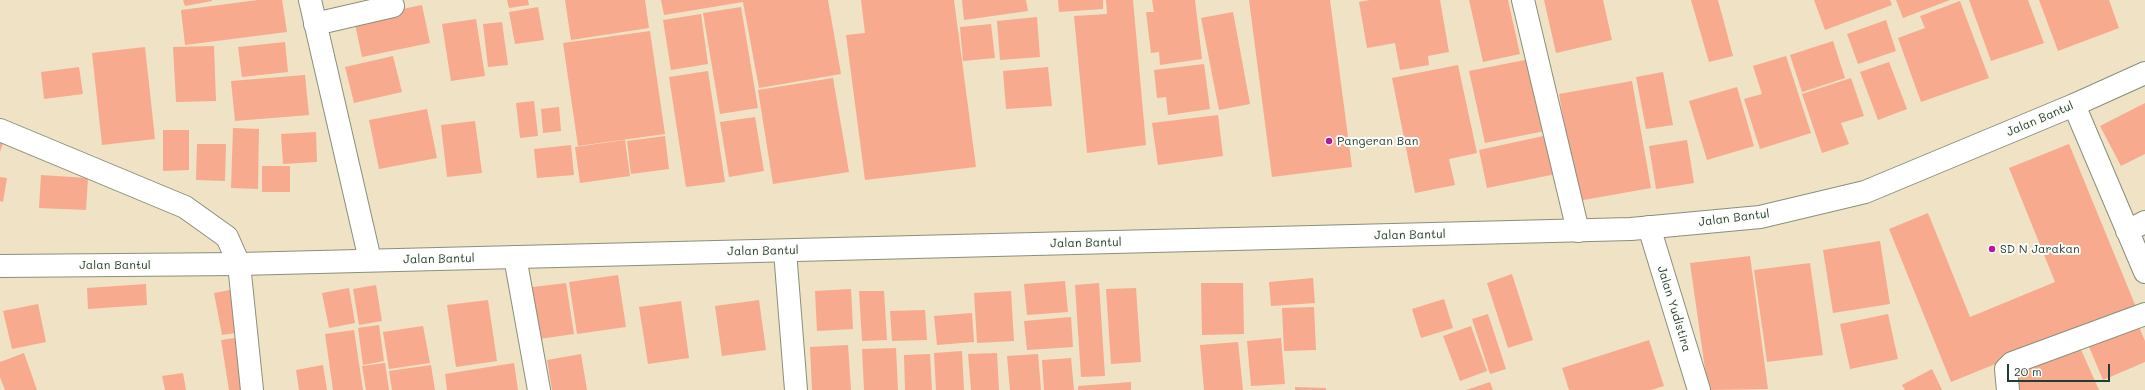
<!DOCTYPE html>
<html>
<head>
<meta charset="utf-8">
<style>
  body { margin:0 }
  #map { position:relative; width:2145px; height:390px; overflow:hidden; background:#f0e2c5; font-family:Mali,sans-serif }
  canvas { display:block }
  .scale { position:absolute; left:2007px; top:364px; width:103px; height:18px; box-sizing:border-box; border:2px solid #1f3d34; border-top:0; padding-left:5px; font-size:12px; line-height:14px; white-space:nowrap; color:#1f3d34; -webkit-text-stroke:3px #fdfcf7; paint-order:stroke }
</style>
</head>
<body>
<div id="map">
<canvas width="2145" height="390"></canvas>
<div class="scale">20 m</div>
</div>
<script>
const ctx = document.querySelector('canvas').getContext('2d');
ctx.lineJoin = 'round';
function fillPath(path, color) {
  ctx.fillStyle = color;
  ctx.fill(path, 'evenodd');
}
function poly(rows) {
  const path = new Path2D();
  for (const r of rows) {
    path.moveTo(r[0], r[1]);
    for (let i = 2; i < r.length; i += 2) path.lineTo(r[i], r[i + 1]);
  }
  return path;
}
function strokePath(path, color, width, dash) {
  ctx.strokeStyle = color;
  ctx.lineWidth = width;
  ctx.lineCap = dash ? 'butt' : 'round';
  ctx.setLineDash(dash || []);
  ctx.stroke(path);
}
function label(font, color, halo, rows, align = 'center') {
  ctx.font = font + ' Mali,sans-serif';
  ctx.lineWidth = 4;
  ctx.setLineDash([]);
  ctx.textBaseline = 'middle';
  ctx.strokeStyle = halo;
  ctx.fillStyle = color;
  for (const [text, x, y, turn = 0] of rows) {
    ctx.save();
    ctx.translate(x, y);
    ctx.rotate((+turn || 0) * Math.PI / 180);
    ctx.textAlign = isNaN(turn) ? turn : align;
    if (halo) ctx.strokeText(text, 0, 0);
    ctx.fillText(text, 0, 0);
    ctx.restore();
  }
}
fillPath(poly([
  [183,0,212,0,212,1,185,6],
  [258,0,282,0,287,32,185,45,181,10],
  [507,0,528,0,529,5,509,8],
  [565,0,645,0,649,28,571,40],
  [661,0,828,0,841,74,759,88,743,2,664,15],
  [861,0,954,0,976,167,865,180,846,35,865,33],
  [962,0,1026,0,1028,11,964,20],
  [1058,0,1103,0,1103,9,1059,12],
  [1106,0,1133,0,1146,145,1087,153,1074,16,1107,14],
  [1152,0,1195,0,1202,59,1160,65,1159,52,1151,53,1146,12,1154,12],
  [1249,0,1330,0,1352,167,1272,177],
  [1370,0,1440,0,1449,52,1428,56,1429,65,1400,70,1395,43,1367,48,1359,2],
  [1469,0,1508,0,1520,54,1483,62],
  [1544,0,1603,0,1612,40,1556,53],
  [1691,0,1718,0,1733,56,1709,62],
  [1814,0,1890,0,1892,5,1825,30],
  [1896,0,1950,0,1903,18],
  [1969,0,2028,0,2044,43,1991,61],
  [2039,0,2109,0,2119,28,2058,51],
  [1960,1,1989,78,1921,102,1898,38,1925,28,1920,16],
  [422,5,430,43,362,57,354,19],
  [538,7,544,40,515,44,509,12],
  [741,7,758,108,720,114,703,13],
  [1233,12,1250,104,1219,110,1201,18],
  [701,14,708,64,671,70,663,20],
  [1037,17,1040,57,1000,60,997,21],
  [476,19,485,76,451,81,442,24],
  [1886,20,1896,51,1858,64,1847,34],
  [502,22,508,65,488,67,483,24],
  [991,24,995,58,963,61,960,27],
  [650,31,665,134,578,146,563,43],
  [1833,41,1845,78,1802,92,1790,55],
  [285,42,288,72,242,77,238,47],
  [214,46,216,101,176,102,173,47],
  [145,47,155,139,102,145,92,53],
  [393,56,402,92,354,103,345,67],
  [1786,56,1811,133,1760,149,1744,99,1762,94,1753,66],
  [1530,59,1545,131,1485,143,1469,71],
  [1889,62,1907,109,1878,120,1860,72],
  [1204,64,1210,109,1168,115,1166,97,1157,98,1154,70],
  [1458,65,1477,153,1449,159,1455,185,1415,193,1392,78],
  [79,67,83,94,44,99,41,72],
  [1048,67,1052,106,1006,109,1003,71],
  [708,71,725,182,686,187,669,77],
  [1663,72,1673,125,1646,129,1636,77],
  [305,75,309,115,235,121,231,81],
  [833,78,849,172,773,184,758,90],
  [1851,78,1864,116,1841,123,1849,144,1822,153,1802,94],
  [1632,81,1651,188,1578,201,1559,94],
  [1737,87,1754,146,1707,160,1689,101],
  [534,101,538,136,520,138,516,103],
  [2145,103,2145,154,2121,166,2100,126],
  [559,107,561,131,543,133,541,109],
  [427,109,437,158,379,169,369,120],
  [1218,115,1223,156,1158,165,1152,123],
  [755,117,764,171,729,177,720,122],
  [475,121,482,173,447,177,441,125],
  [233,128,259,129,258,189,231,188],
  [163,130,189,130,189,170,163,171],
  [316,132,317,162,283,164,281,134],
  [1548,135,1556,174,1487,188,1479,150],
  [665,136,669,169,631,174,627,141],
  [0,138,4,140,0,152],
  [625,140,630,176,580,183,575,147],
  [1687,140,1694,183,1656,189,1649,146],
  [197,144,226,144,225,181,196,180],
  [2069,144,2136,307,1951,382,1889,229,1928,213,1970,317,2055,282,2009,168],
  [571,145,574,175,537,178,534,149],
  [262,166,290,166,290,192,262,192],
  [41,175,88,178,86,210,39,208],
  [0,177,7,178,3,202,0,201],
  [1880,241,1890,304,1833,313,1823,250],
  [1750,256,1768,389,1708,390,1690,263],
  [1810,263,1823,355,1767,362,1754,270],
  [1512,274,1533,340,1508,348,1487,283],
  [618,275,626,327,577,334,569,282],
  [1313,278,1315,303,1271,306,1269,282],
  [1065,281,1068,312,1027,315,1024,284],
  [566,283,574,334,532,340,525,288],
  [1099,283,1105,376,1081,377,1075,285],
  [1201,283,1243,283,1244,334,1202,335],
  [146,284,147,305,88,309,87,288],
  [376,285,382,321,359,325,353,289],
  [349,288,355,323,329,328,322,293],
  [1136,288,1141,362,1111,364,1106,289],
  [235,289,242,332,222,335,214,293],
  [851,289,853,329,817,331,815,291],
  [859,291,884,291,887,340,862,341],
  [1011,291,1014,341,977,343,974,293],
  [1444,299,1453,328,1421,338,1412,309],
  [488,300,497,361,456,367,447,305],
  [759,300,766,350,722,356,715,306],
  [681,301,689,358,648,364,639,307],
  [38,304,46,342,12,349,3,311],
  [1314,307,1316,350,1284,351,1282,308],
  [925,310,927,340,892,341,890,311],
  [972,313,974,342,937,345,934,316],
  [1488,314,1506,369,1490,374,1472,319],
  [1888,314,1898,359,1850,369,1840,324],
  [1071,317,1073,347,1027,350,1024,321],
  [2136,320,2145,341,2145,362,2103,380,2087,342],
  [379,325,384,361,363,365,358,328],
  [423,326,430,363,389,369,383,332],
  [1471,326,1487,371,1460,381,1443,336],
  [354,330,363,390,333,390,325,334],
  [241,337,250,390,229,390,221,340],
  [1281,338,1285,384,1251,386,1247,341],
  [1649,340,1664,386,1651,390,1569,390,1562,368],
  [1238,342,1243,390,1204,390,1200,345],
  [2078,343,2099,390,2015,390,2008,374],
  [848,345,851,390,812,390,810,347],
  [896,348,898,390,864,390,862,349],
  [962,351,964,390,936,390,934,353],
  [24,353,37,390,5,390,0,377,0,362],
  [997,353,999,390,971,390,968,354],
  [581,354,587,390,552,390,547,360],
  [930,354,932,390,905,390,904,355],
  [1038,354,1041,390,1010,390,1007,356],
  [1071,358,1074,390,1044,390,1042,360],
  [385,363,389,390,366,390,362,366],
  [514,363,518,390,447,390,445,374],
  [323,365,327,390,299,390,296,370],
  [431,365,435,390,392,390,389,371],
  [1932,369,1942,390,1905,390,1902,385],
  [183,373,186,390,165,390,162,376],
  [1131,382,1131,390,1078,390,1078,386],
  [1490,382,1493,390,1466,390],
  [1295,387,1326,388,1326,390,1295,390]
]), '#f7aa8e');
const minor = poly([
  [310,0,370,260],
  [1523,0,1578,231],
  [315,24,393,6],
  [2074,105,2145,272],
  [0,130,185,207,227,237,239,264,252,390],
  [1649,227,1699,390],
  [2127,231,2145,222],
  [785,251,796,390],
  [515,257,539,390],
  [2008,390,2006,369,2012,363,2145,314]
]);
const major = poly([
  [0,266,239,264,1631,229,1760,217,1865,192,2074,105,2145,73]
]);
strokePath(minor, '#88907c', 24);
strokePath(major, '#88907c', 24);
strokePath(minor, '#fff', 22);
strokePath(major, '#fff', 22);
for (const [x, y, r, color] of [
  [1329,141,4,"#b5179e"],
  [1992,249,4,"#b5179e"]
]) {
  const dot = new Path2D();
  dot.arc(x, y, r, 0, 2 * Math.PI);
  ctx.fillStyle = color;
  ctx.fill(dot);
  strokePath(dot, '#fdfcf7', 1.5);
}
label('12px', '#1f3d34', '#fdfcf7', [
  ["Jalan Bantul",2040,119,-23],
  ["Jalan Bantul",1734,218,-7],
  ["Jalan Bantul",1410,235,-1],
  ["Jalan Bantul",1086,243,-1],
  ["Jalan Bantul",763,251,-1],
  ["Jalan Bantul",439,259,-1],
  ["Jalan Bantul",115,265],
  ["Jalan Yudistira",1674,309,73]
]);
label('12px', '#1f3d34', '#fdfcf7', [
  ["Pangeran Ban",1337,141],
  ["SD N Jarakan",2000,249]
], 'left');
</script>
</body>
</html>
